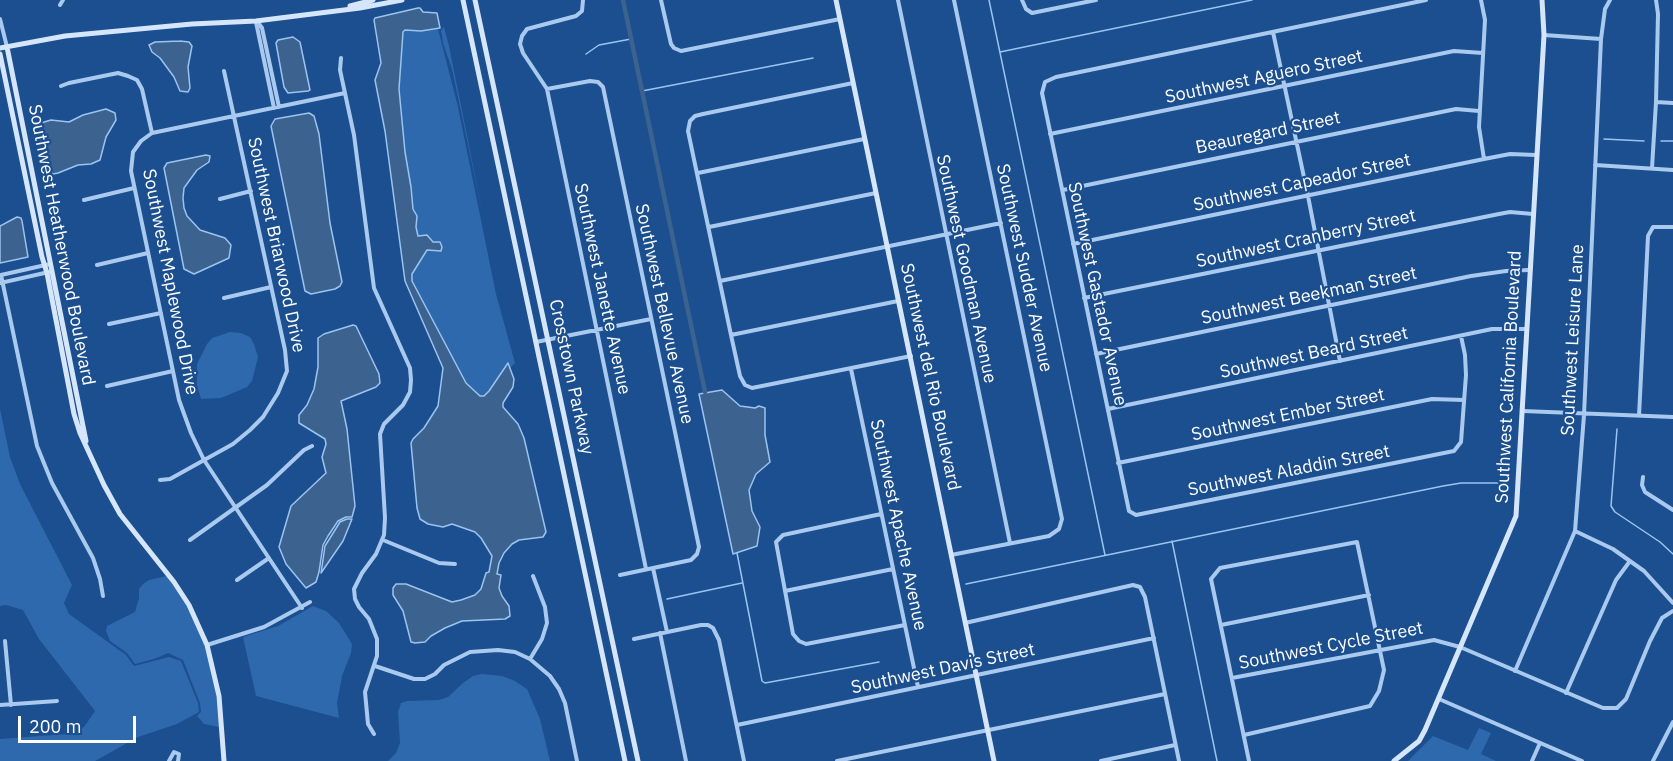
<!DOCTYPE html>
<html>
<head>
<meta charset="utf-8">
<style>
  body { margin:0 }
  #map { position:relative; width:1673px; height:761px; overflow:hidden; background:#1b4f8f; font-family:"IBM Plex Sans",sans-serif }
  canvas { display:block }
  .scale { position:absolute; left:18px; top:716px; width:118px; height:27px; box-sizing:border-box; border:3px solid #fff; border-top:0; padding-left:8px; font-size:18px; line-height:21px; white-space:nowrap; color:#fff; -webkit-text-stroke:4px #1b4f8f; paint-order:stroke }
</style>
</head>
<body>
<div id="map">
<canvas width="1673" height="761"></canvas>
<div class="scale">200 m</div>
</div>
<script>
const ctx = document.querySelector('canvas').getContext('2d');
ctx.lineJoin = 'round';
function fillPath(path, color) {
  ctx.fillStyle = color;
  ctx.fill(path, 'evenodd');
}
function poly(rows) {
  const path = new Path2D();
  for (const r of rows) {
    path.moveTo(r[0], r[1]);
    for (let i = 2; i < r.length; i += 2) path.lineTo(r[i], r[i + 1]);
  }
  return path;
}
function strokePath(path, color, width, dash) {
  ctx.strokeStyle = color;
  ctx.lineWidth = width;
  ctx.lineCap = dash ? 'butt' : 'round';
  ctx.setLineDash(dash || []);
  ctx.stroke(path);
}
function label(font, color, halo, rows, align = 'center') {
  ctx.font = font + ' "IBM Plex Sans",sans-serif';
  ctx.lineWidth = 4.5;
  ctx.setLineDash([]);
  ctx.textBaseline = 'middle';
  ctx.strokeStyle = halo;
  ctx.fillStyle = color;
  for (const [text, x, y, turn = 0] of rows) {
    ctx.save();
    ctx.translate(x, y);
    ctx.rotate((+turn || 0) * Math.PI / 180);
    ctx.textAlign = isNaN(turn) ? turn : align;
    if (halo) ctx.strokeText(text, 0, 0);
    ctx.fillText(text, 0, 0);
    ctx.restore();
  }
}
fillPath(poly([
  [444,27,449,46,484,220,452,69,443,43,441,30],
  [412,29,421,31,438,29,458,107,496,294,515,363,510,368,508,363,484,397,480,396,466,383,412,281,412,274,428,250,432,249,437,252,433,242,418,236,416,225,416,216,413,210,411,187,405,152,399,89,403,32],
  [230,332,241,333,250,337,254,344,258,357,252,381,247,387,221,398,201,399,197,385,197,364,207,344,212,338],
  [0,409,10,457,20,484,72,585,64,603,69,614,126,655,134,666,169,657,181,661,198,703,199,712,177,724,138,737,95,761,0,761,0,739,67,734,84,727,95,711,39,639,23,610,6,605,0,606],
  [167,576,187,606,205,646,216,690,219,727,204,724,197,716,201,712,200,703,183,660,168,653,154,659,135,664,127,653,110,641,106,631,107,626,135,612,139,598,139,589,143,584,149,580],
  [313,606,326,611,339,623,352,644,351,653,342,676,337,703,339,718,256,696,243,637,278,626],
  [482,674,502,676,515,681,527,689,540,719,550,761,388,761,396,753,400,743,398,712,401,703,407,701,439,700,448,697,463,683,473,676],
  [1479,728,1491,733,1481,754,1496,761,1408,761,1433,736,1468,750]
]), '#2e69ad');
const water = poly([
  [418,8,420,8,423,12,437,13,440,28,421,31,405,30,403,32,399,89,405,152,411,187,413,209,417,216,416,227,418,236,427,235,433,242,440,242,442,247,441,251,427,250,412,274,412,281,466,383,480,396,484,396,489,391,508,363,514,379,513,387,503,403,503,407,518,424,524,438,546,532,543,537,519,540,512,544,504,553,499,563,497,574,501,575,499,588,502,596,509,606,510,616,505,619,462,621,445,628,431,636,425,642,415,643,411,642,403,611,393,595,393,588,396,584,406,584,452,602,461,600,475,595,481,589,486,573,489,572,492,556,481,538,475,532,452,524,443,527,428,524,420,519,417,508,411,443,413,439,424,428,438,406,443,368,405,281,385,131,375,80,381,63,374,20,375,18,418,8],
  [293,37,300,42,310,90,308,91,288,93,284,87,276,43,278,40,293,37],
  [180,41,189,42,192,46,188,67,190,88,188,92,180,91,174,77,160,58,152,52,149,45,155,42,180,41],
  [106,109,115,113,116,120,106,137,100,160,91,164,78,165,58,173,53,174,49,171,38,129,41,123,51,120,69,122,83,115,106,109],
  [309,113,314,116,319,134,330,223,342,282,340,286,335,289,311,294,305,291,271,126,275,119,309,113],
  [206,155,210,156,209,162,197,170,184,188,183,198,184,208,187,216,200,230,225,238,231,245,229,258,194,274,184,269,164,168,167,163,206,155],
  [17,217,21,218,22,221,28,257,0,263,0,226,17,217],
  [353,325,356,326,379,374,380,383,376,387,341,401,347,429,355,506,352,517,346,517,338,521,328,536,323,545,319,572,316,582,306,588,286,564,279,547,291,506,326,473,322,457,326,444,325,439,299,423,299,415,307,405,314,389,318,367,318,338,324,334,353,325],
  [722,390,740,406,755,408,759,406,765,408,765,435,770,462,756,474,749,490,752,511,760,527,757,546,733,554,699,394,722,390],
  [347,519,352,519,343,541,321,573,325,546,340,522,347,519]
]);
fillPath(water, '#3c6290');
strokePath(water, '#9cc4f0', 1.5);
strokePath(poly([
  [989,0,1105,555],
  [1000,52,1252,0],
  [586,54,599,45,631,39],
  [642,91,813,58],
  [1604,139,1644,141],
  [1661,141,1673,141],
  [1617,429,1611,506,1615,512,1660,542,1673,554],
  [1172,541,1217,761],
  [737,553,762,681,765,683,879,662],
  [966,584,1443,486,1461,483,1503,483],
  [667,599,742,583]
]), '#9cc4f0', 1.5);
strokePath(poly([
  [623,0,705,392]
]), '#3c6290', 4.5);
strokePath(poly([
  [583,0,582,11,576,16,527,29,522,36,520,44,523,53,547,89,646,569],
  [661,0,671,44,674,48,681,51,840,19],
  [898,0,1010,543],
  [1022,0,1026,9,1032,13,1096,0],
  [1426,0,1056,77,1045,82,1042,93,1129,511,1136,515,1454,451,1461,442,1466,375,1465,355,1461,336],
  [1481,0,1485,20,1479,127,1484,159],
  [60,5,63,0],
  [0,19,7,47],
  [257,21,262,28,279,107],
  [256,22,274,108],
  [1273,32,1308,196,1340,361],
  [1544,35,1601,39],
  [341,58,340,70,354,135,374,288,410,368,411,380,410,392,403,405,384,424,380,434,385,518,384,535,376,554,362,573,354,589,355,599,359,607,369,619,377,639,377,656,365,692,368,724,374,734],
  [853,83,703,114,695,116,690,121,688,131,731,335,740,376,745,385,752,388,911,356],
  [61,86,69,83,118,73,128,76,137,80,142,89,152,133],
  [547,89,590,81,598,82,603,87,699,547,697,554,691,560,620,575],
  [1656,102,1673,103],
  [1050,134,1454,51,1483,53],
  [1595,165,1673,170],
  [1652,168,1656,102,1658,14,1656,0],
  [698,173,864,139],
  [1063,190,1456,109,1479,111],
  [220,199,251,191],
  [84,200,134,188],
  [709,227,876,193],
  [1073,244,1484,159,1510,154,1536,155],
  [97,265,148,253],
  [1,275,37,446,52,483,93,558,100,579,103,596],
  [1,275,50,264],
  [720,281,1001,223],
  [0,283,49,272],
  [224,298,271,287],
  [1084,298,1499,214,1510,212,1533,214],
  [109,324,161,313],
  [731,335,898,301],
  [536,342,651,319],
  [1096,354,1471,276,1506,271,1529,270],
  [851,369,918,687],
  [107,386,173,371],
  [1108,409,1492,329,1527,329],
  [1523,411,1673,417],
  [1639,416,1648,236,1653,227,1673,227],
  [1118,463,1432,399,1464,400],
  [1643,477,1642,485,1645,492,1673,510],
  [160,480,170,479,233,444,250,430,263,417,278,393,287,371,285,350,224,71],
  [881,514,783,535,776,542,793,634,799,641,806,644,905,625],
  [1575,531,1613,549,1644,571,1673,603],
  [190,540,267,485,304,450,312,446],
  [383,540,439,563,455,564],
  [951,555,1049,536,1059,529,1062,519,954,0],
  [653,568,667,632],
  [237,580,269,558],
  [785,591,893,569],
  [302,608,204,460,191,433,179,400,131,171,133,152,141,141,152,133,345,93],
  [965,623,1133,585,1140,587,1145,597,1179,761],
  [1221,625,1369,595],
  [660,633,686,761],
  [634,639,701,625,708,625,713,628,719,640,744,761],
  [5,641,11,705],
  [207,645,264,627,310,602],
  [530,659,542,639,547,623,545,607,533,576],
  [375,666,414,679,425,679,435,674,444,665,470,652,498,650,515,652,530,659,550,676,559,689,565,703,577,761],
  [1515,671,1575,531,1584,415,1601,39,1605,9,1610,0],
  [1232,678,1434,640,1460,647,1603,708,1617,708,1626,699,1650,641,1662,618,1673,611],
  [1566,693,1616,580,1630,561],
  [1439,699,1582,761],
  [0,705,57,701],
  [737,725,1154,638],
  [1244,735,1370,706,1379,691,1384,670,1357,542,1220,568,1211,579,1249,761],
  [169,761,174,752,179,754,178,761],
  [837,761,1165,694],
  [1101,761,1175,745],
  [1532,761,1540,743],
  [1653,761,1673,722]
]), '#a9c9ee', 4);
strokePath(poly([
  [463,0,625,761],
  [475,0,638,761],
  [836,0,994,761],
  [350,6,373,0],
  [7,47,86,441],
  [0,48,65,36,192,24,256,21,360,8,402,0],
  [0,54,42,257,47,273,74,414,80,433,104,485,120,514,174,582,189,605,207,645,219,696,224,761],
  [1394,761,1419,741,1425,730,1516,516,1544,35,1542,0]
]), '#d6e6fa', 5);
label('18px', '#fff', '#1b4f8f', [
  ["Southwest Aguero Street",1264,77,-12],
  ["Beauregard Street",1268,133,-12],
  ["Southwest Capeador Street",1302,183,-12],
  ["Southwest Cranberry Street",1306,239,-12],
  ["Southwest Heatherwood Boulevard",61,245,79],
  ["Southwest Briarwood Drive",276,245,78],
  ["Southwest Sudder Avenue",1024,268,78],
  ["Southwest Goodman Avenue",966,269,78],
  ["Southwest Maplewood Drive",170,282,79],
  ["Southwest Janette Avenue",602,289,78],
  ["Southwest Gastador Avenue",1097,294,78],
  ["Southwest Beekman Street",1309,296,-12],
  ["Southwest Bellevue Avenue",664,314,78],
  ["Southwest Leisure Lane",1573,340,-87],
  ["Southwest Beard Street",1314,353,-12],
  ["Crosstown Parkway",571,377,78],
  ["Southwest del Rio Boulevard",930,377,78],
  ["Southwest California Boulevard",1509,377,-87],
  ["Southwest Ember Street",1288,415,-12],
  ["Southwest Aladdin Street",1289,471,-11],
  ["Southwest Apache Avenue",898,525,78],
  ["Southwest Cycle Street",1331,646,-11],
  ["Southwest Davis Street",943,669,-12]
]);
</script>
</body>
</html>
